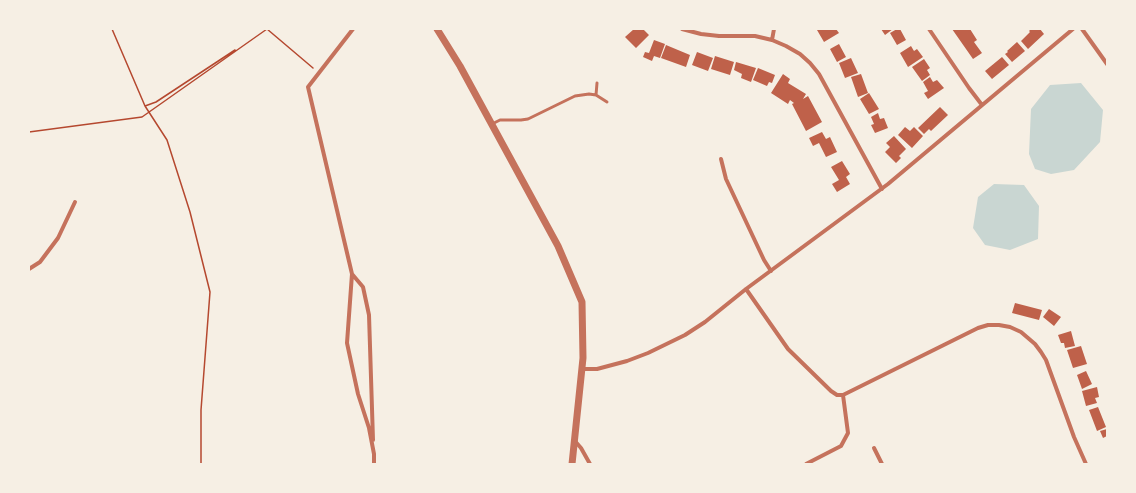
<!DOCTYPE html>
<html>
<head>
<meta charset="utf-8">
<style>
  body { margin:0 }
  #map { position:relative; width:1136px; height:493px; overflow:hidden; background:#f6efe4; font-family:"Public Sans",sans-serif }
  canvas { display:block }
  .frame { position:absolute; inset:0; border:30px solid #f6efe4; pointer-events:none }
</style>
</head>
<body>
<div id="map">
<canvas width="1136" height="493"></canvas>
<div class="frame"></div>
</div>
<script>
const ctx = document.querySelector('canvas').getContext('2d');
ctx.lineJoin = 'round';
function fillPath(path, color) {
  ctx.fillStyle = color;
  ctx.fill(path, 'evenodd');
}
function poly(rows) {
  const path = new Path2D();
  for (const r of rows) {
    path.moveTo(r[0], r[1]);
    for (let i = 2; i < r.length; i += 2) path.lineTo(r[i], r[i + 1]);
  }
  return path;
}
function strokePath(path, color, width, dash) {
  ctx.strokeStyle = color;
  ctx.lineWidth = width;
  ctx.lineCap = dash ? 'butt' : 'round';
  ctx.setLineDash(dash || []);
  ctx.stroke(path);
}
fillPath(poly([
  [1081,83,1103,110,1100,142,1074,170,1051,174,1035,169,1029,154,1031,109,1050,85],
  [994,184,1024,185,1039,206,1038,239,1010,250,985,245,973,228,978,197]
]), '#c9d6d2');
fillPath(poly([
  [634,29,643,29,649,35,636,48,625,37],
  [819,29,836,29,839,33,824,42,817,30],
  [881,29,893,29,885,35],
  [897,29,900,29,906,40,897,45,890,33],
  [952,29,970,29,977,40,974,42,982,53,973,59],
  [1031,29,1040,29,1044,34,1028,49,1021,41,1030,32,1029,31],
  [654,40,665,44,660,58,654,56,652,61,643,57,645,52,649,53],
  [1017,42,1025,51,1012,62,1005,54,1008,52,1007,51],
  [839,44,846,57,837,62,830,49],
  [666,45,690,55,686,67,661,58],
  [911,46,914,51,917,49,923,57,908,67,900,53],
  [697,52,713,58,708,71,692,65],
  [715,56,734,62,730,75,711,69],
  [1002,57,1009,65,992,79,985,71],
  [851,58,858,73,845,78,839,63],
  [924,59,930,68,927,70,930,75,922,81,912,67],
  [736,62,756,68,751,82,741,78,742,74,734,70],
  [758,68,775,75,772,83,769,82,767,86,753,80],
  [783,74,790,79,788,83,806,94,803,99,808,96,822,122,806,131,792,104,794,103,790,100,788,104,771,93],
  [861,74,868,93,858,97,851,77],
  [930,77,933,82,937,80,944,88,928,99,924,93,928,91,923,82],
  [869,93,879,109,869,114,860,99],
  [940,107,948,115,931,131,929,129,924,134,918,128],
  [878,113,880,119,884,118,888,128,875,133,871,125,874,124,871,117],
  [905,127,910,131,914,127,923,136,912,148,898,135],
  [822,132,826,139,830,137,837,152,826,157,819,143,813,146,809,138],
  [894,136,906,149,899,156,901,158,896,163,885,152,890,147,886,143],
  [842,161,850,174,846,177,850,184,837,192,832,184,839,180,831,167],
  [1015,303,1042,310,1039,320,1012,313],
  [1049,309,1061,317,1054,326,1043,317],
  [1071,331,1075,346,1065,348,1064,343,1061,343,1058,335],
  [1081,346,1087,364,1073,368,1067,350],
  [1086,371,1092,384,1082,389,1077,375],
  [1097,387,1099,397,1095,398,1097,403,1086,406,1082,391],
  [1098,407,1106,427,1097,431,1089,410],
  [1107,429,1107,436,1103,438,1100,431]
]), '#bf614a');
strokePath(poly([
  [112,29,145,106,167,140,190,212,210,292,201,410,201,464],
  [267,29,313,68],
  [145,106,156,102,235,50],
  [29,132,142,117,267,29]
]), '#b5482f', 1.5);
strokePath(poly([
  [596,95,597,83],
  [492,124,500,120,521,120,528,119,575,96,589,94,596,95,607,102]
]), '#c5725c', 3);
strokePath(poly([
  [353,29,308,87,352,274,347,343,358,394,369,428,374,454,374,464],
  [682,29,701,34,719,36,755,36,772,40,786,46,800,54,810,63,819,74,882,189],
  [929,29,969,88,982,105],
  [1082,29,1107,64],
  [772,40,774,29],
  [721,159,726,179,764,260,771,271],
  [29,269,40,262,58,238,75,202],
  [352,274,363,287,369,315,373,440],
  [746,289,788,349,831,391,837,395,843,395,978,328,988,325,999,325,1010,327,1021,332,1035,344,1041,352,1046,360,1074,437,1086,464],
  [581,369,597,369,627,361,648,353,685,335,705,322,746,289,888,184,1073,29],
  [574,440,581,448,590,464],
  [874,448,882,464],
  [806,464,841,446,848,433,843,395]
]), '#c5725c', 4);
strokePath(poly([
  [437,29,460,66,558,246,582,302,583,358,572,464]
]), '#c5725c', 7);
</script>
</body>
</html>
